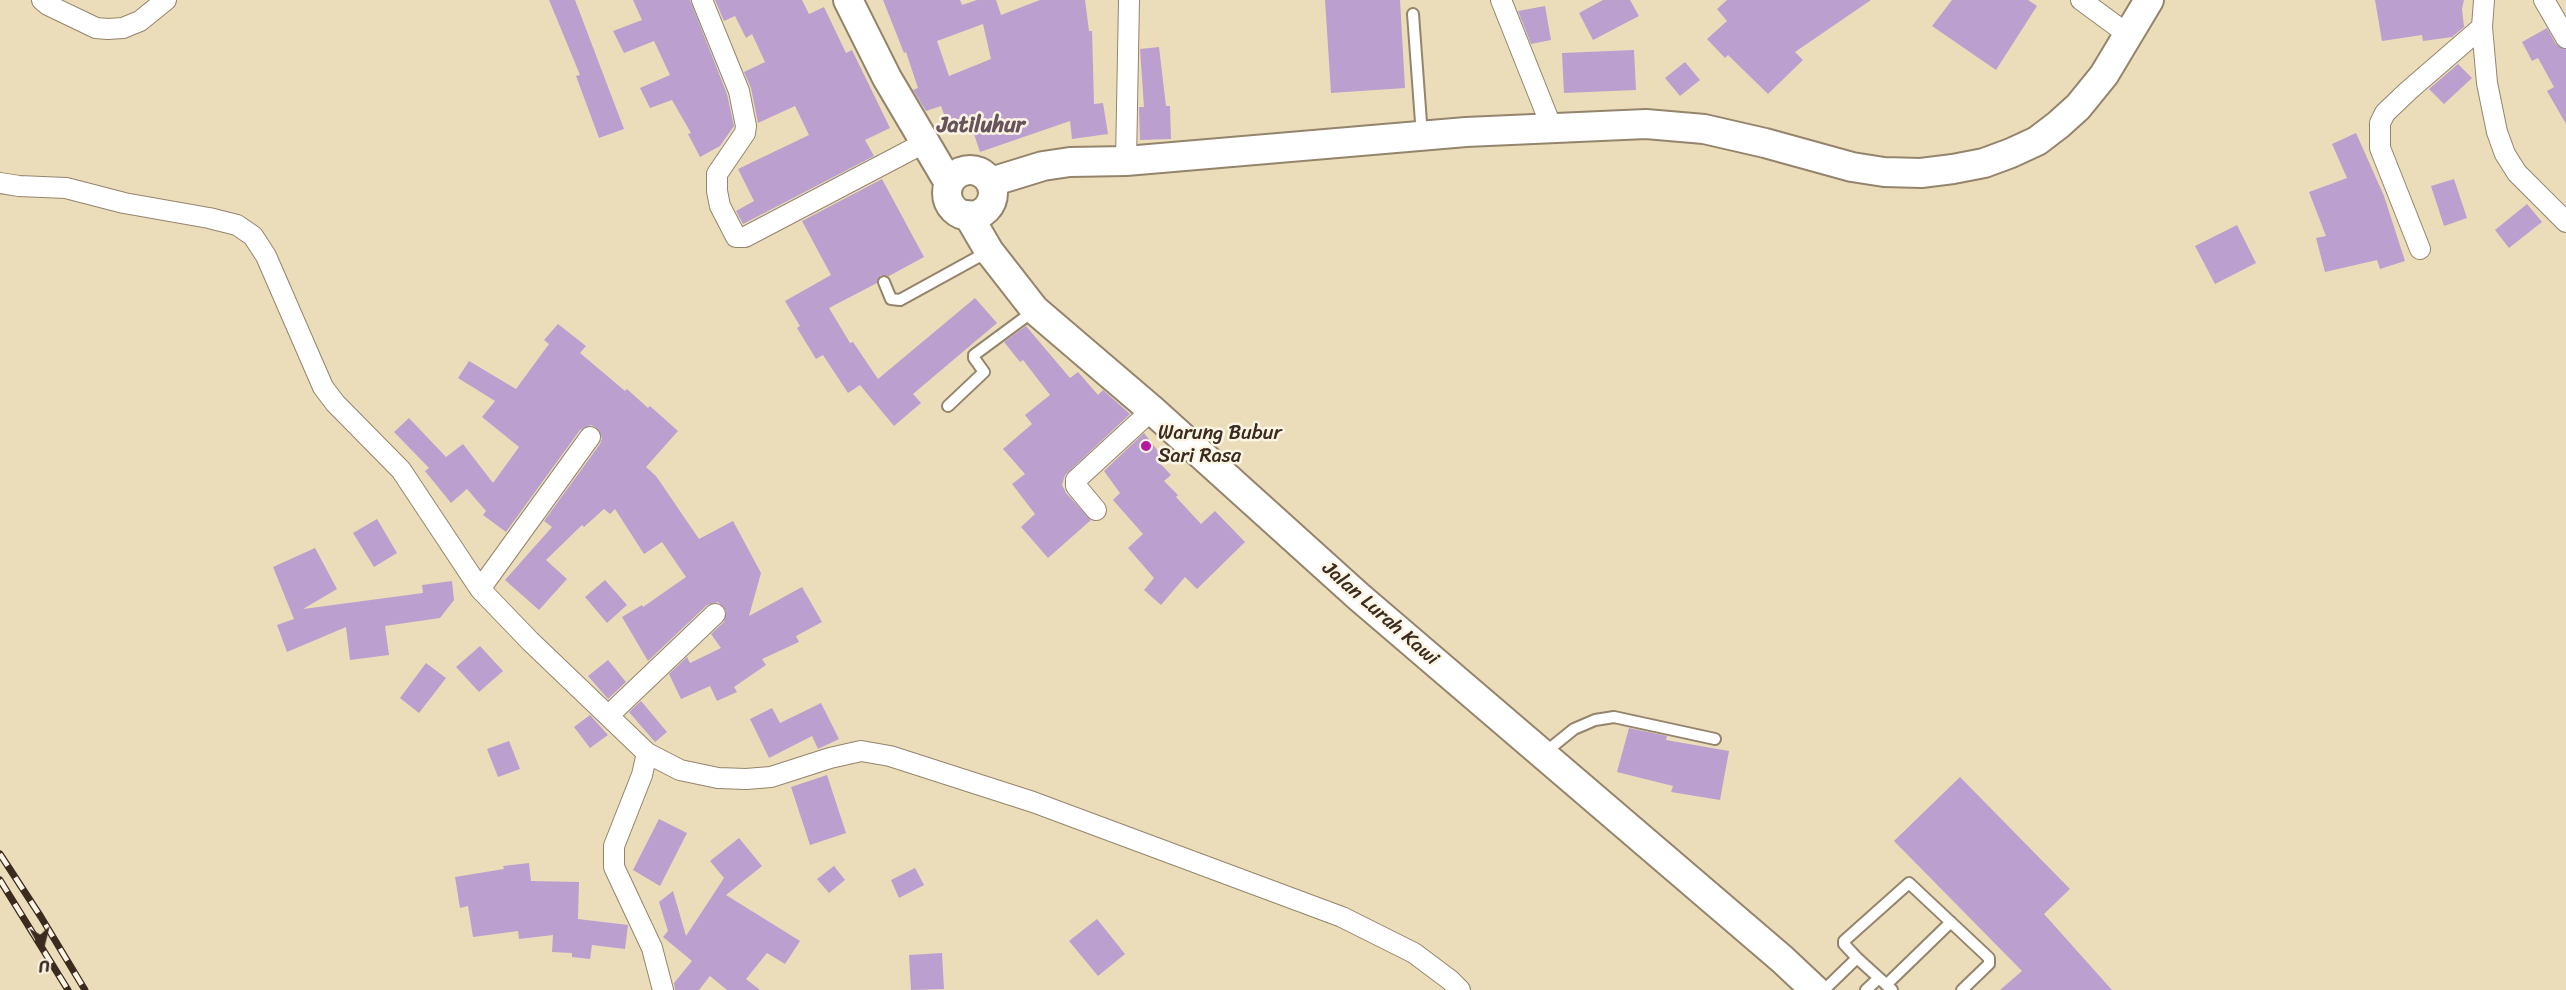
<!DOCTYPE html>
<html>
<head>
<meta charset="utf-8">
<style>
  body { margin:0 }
  #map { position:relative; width:2566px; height:990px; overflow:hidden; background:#ecddba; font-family:Sriracha,sans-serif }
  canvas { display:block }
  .north { position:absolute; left:12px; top:918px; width:60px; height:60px; -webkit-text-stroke:4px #fcf5e5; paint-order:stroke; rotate:173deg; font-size:16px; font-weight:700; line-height:24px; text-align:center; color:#3b2a1e }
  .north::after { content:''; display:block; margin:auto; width:21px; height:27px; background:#3b2a1e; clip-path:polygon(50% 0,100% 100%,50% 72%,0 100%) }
</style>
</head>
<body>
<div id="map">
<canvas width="2566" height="990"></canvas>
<div class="north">U</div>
</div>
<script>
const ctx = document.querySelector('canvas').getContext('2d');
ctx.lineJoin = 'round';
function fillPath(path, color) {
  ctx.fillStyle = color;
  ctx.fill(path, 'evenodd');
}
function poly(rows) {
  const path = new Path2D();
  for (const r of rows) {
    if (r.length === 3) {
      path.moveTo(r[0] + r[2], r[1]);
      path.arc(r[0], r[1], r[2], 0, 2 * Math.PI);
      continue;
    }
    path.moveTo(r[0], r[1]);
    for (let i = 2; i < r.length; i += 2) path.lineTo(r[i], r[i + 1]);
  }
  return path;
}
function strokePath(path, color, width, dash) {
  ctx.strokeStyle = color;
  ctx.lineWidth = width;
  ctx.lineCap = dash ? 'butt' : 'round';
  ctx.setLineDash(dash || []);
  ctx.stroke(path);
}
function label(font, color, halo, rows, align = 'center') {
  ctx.font = font + ' Sriracha,sans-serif';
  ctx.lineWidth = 5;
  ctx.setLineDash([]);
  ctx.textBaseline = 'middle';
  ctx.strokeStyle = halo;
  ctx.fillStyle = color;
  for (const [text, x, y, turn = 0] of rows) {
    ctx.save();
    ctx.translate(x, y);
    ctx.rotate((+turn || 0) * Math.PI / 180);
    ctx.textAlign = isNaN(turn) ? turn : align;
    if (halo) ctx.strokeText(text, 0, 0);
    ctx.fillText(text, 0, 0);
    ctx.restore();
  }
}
fillPath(poly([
  [549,0,575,0,624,129,599,138,576,76,580,75],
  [633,0,690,0,727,94,734,126,720,146,700,157,688,134,691,133,672,100,650,108,640,88,670,75,654,41,624,53,613,31,642,20],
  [715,0,802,0,809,14,824,7,846,53,852,50,890,128,865,140,874,156,743,224,736,211,754,201,738,169,809,135,795,106,758,123,751,88,744,72,765,62,752,34,746,38,735,16,724,21],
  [883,0,960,0,962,5,977,0,996,0,1001,15,1040,0,1085,0,1089,31,1092,31,1094,104,1103,103,1108,134,1072,139,1070,121,980,152,974,134,971,135,964,119,948,125,941,106,926,111,913,90,918,88,906,52,904,53],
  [983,24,991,59,949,76,937,41],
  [1325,0,1400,0,1405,88,1331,93],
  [1603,0,1630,0,1639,16,1593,40,1579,13],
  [1727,0,1871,0,1795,52,1803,60,1768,94,1728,55,1725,58,1707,39,1727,21,1717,9],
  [1952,0,2028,0,2037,6,1996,70,1932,26],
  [2375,0,2464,0,2462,9,2464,27,2452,37,2423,41,2422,35,2382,41],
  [1545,6,1551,40,1531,44,1518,11],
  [2547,28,2556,44,2566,50,2566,124,2547,91,2554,87,2538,58,2532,61,2522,42],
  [1159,47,1166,106,1170,106,1171,139,1140,140,1139,107,1144,107,1140,49],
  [1634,50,1636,90,1564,93,1562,53],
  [1685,62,1700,80,1680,96,1665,78],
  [2458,64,2472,78,2444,104,2429,89],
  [2356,133,2384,196,2405,261,2380,269,2377,260,2325,272,2316,238,2326,236,2309,192,2347,178,2332,144],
  [882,179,924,257,889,276,881,275,877,283,829,308,850,343,853,342,878,379,975,298,997,323,913,394,921,403,894,426,860,385,848,393,823,355,816,359,797,328,800,326,785,301,831,275,802,221],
  [2454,179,2467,218,2444,226,2431,186],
  [2527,204,2542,222,2509,248,2495,230],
  [2237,225,2256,263,2215,284,2195,246],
  [558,324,586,346,580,353,625,391,627,389,648,408,650,406,678,431,646,467,656,476,699,539,733,521,761,573,749,616,802,587,822,622,796,636,799,642,762,659,766,665,734,687,737,692,717,701,710,686,681,699,669,674,687,657,690,663,721,648,711,634,724,622,726,611,718,602,707,605,648,661,622,617,642,605,643,607,686,577,662,542,644,554,615,509,610,514,604,509,584,527,582,525,546,560,567,579,539,610,505,580,552,527,544,521,600,444,602,438,597,428,591,425,580,430,506,532,483,515,486,511,467,489,451,503,425,471,429,468,394,432,409,418,446,457,463,444,493,483,519,447,482,417,495,401,458,378,469,361,516,389,549,344,544,340],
  [1026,326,1070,378,1078,372,1098,395,1103,390,1130,414,1065,475,1062,485,1066,493,1091,520,1048,558,1021,527,1035,514,1012,484,1025,474,1003,449,1032,424,1025,415,1050,395,1023,360,1020,362,1004,342],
  [1144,433,1161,455,1156,459,1171,475,1164,481,1178,495,1176,497,1201,524,1215,511,1245,542,1197,589,1185,577,1161,605,1144,590,1154,578,1128,548,1143,534,1113,500,1120,493,1104,471],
  [377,519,397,553,374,567,353,533],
  [315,548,337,589,303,609,423,593,422,585,452,581,454,600,440,618,385,626,389,655,350,660,346,627,287,652,277,625,294,619,273,567],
  [605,580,627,605,607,623,585,597],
  [480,646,503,671,479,692,456,667],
  [608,660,626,682,608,699,588,676],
  [426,663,446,678,419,713,400,698],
  [641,701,667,732,655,742,629,712],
  [821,703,839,739,818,749,812,736,769,758,750,719,772,708,780,723],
  [590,715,608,735,590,748,574,727],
  [1629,728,1667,736,1666,740,1729,751,1720,800,1671,792,1673,786,1617,772],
  [509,741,520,769,498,777,487,749],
  [827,775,846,833,810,845,791,787],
  [1960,777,2070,889,2044,914,2112,990,2000,990,2022,971,1894,841],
  [659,819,687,833,660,886,633,870],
  [739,838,762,866,726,895,800,941,785,964,767,953,746,979,760,990,727,990,710,976,699,990,675,990,674,983,692,961,663,937,668,931,659,902,673,891,686,936,724,878,710,861],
  [529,863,531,881,579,882,578,919,628,925,625,949,592,945,590,959,572,957,572,953,552,952,553,935,519,939,518,931,473,937,468,906,460,908,455,877,504,869,503,866],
  [834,866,845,880,829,893,817,879],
  [915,868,924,885,899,898,891,880],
  [1097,919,1125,954,1098,976,1069,941],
  [942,953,944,989,911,990,909,955]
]), '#bb9fcf');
const lane = poly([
  [1413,14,1422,136],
  [884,282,891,299,900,300,989,251],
  [948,406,984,372,974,358,974,355,1035,310],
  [1543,754,1574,729,1595,720,1614,717,1715,739],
  [1857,958,1879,978],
  [1886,985,1951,922],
  [1824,990,1857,958,1844,944,1844,941,1909,883,1989,958,1989,964,1962,990],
  [1866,990,1879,978,1892,990]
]);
const street = poly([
  [42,0,48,5,96,28,108,29,123,28,140,21,166,0],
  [702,0,739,91,746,126,745,133,717,174,717,191,720,206,736,237,745,237,924,143],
  [1501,0,1552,128],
  [2081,0,2130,36],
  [2484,0,2482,27,2487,83,2497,132,2505,154,2517,173,2566,222],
  [2544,0,2566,38],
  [1126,161,1129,0],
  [0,183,19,186,66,188,124,203,209,218,237,225,253,236,266,256,323,387,335,403,401,470,480,589,530,641,647,753,680,770,718,778,746,779,771,777,830,758,861,751,890,756,1033,802,1342,917,1414,953,1450,980,1460,990],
  [2420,249,2380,148,2380,123,2385,113,2408,91,2482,27],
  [1096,510,1076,486,1076,480,1152,410],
  [480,589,590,437],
  [609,715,715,614],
  [647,753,642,775,614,846,614,867,652,948,663,990]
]);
const secondary = poly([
  [848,0,887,78,949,183],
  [970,193,23],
  [991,182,1043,166,1070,162,1126,161,1466,132,1646,124,1704,129,1765,143,1852,167,1884,172,1921,173,1953,169,1984,163,2011,153,2037,141,2058,125,2078,107,2104,75,2149,0],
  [968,215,989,251,1035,310,1152,410,1358,596,1782,959,1815,990]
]);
strokePath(lane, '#94846c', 14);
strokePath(street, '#94846c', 22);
strokePath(secondary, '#94846c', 32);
strokePath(lane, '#fff', 10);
strokePath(street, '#fff', 20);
strokePath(secondary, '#fff', 28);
const rail = poly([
  [0,854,41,917,85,990],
  [0,880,68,990]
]);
strokePath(rail, '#3b2a1e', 7);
strokePath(rail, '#fcf5e5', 4.5, [14]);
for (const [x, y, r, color] of [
  [1146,446,6,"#b5179e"]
]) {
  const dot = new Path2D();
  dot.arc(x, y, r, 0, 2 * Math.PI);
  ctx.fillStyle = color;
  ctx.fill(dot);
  strokePath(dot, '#fcf5e5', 2);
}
label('20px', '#3b2a1e', '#fcf5e5', [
  ["Warung Bubur",1158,434],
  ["Sari Rasa",1158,457]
], 'left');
label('20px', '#3b2a1e', '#fcf5e5', [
  ["Jalan Lurah Kawi",1380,614,41]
]);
label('bold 22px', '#68535c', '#fcf5e5', [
  ["Jatiluhur",981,126]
]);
</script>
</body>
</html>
